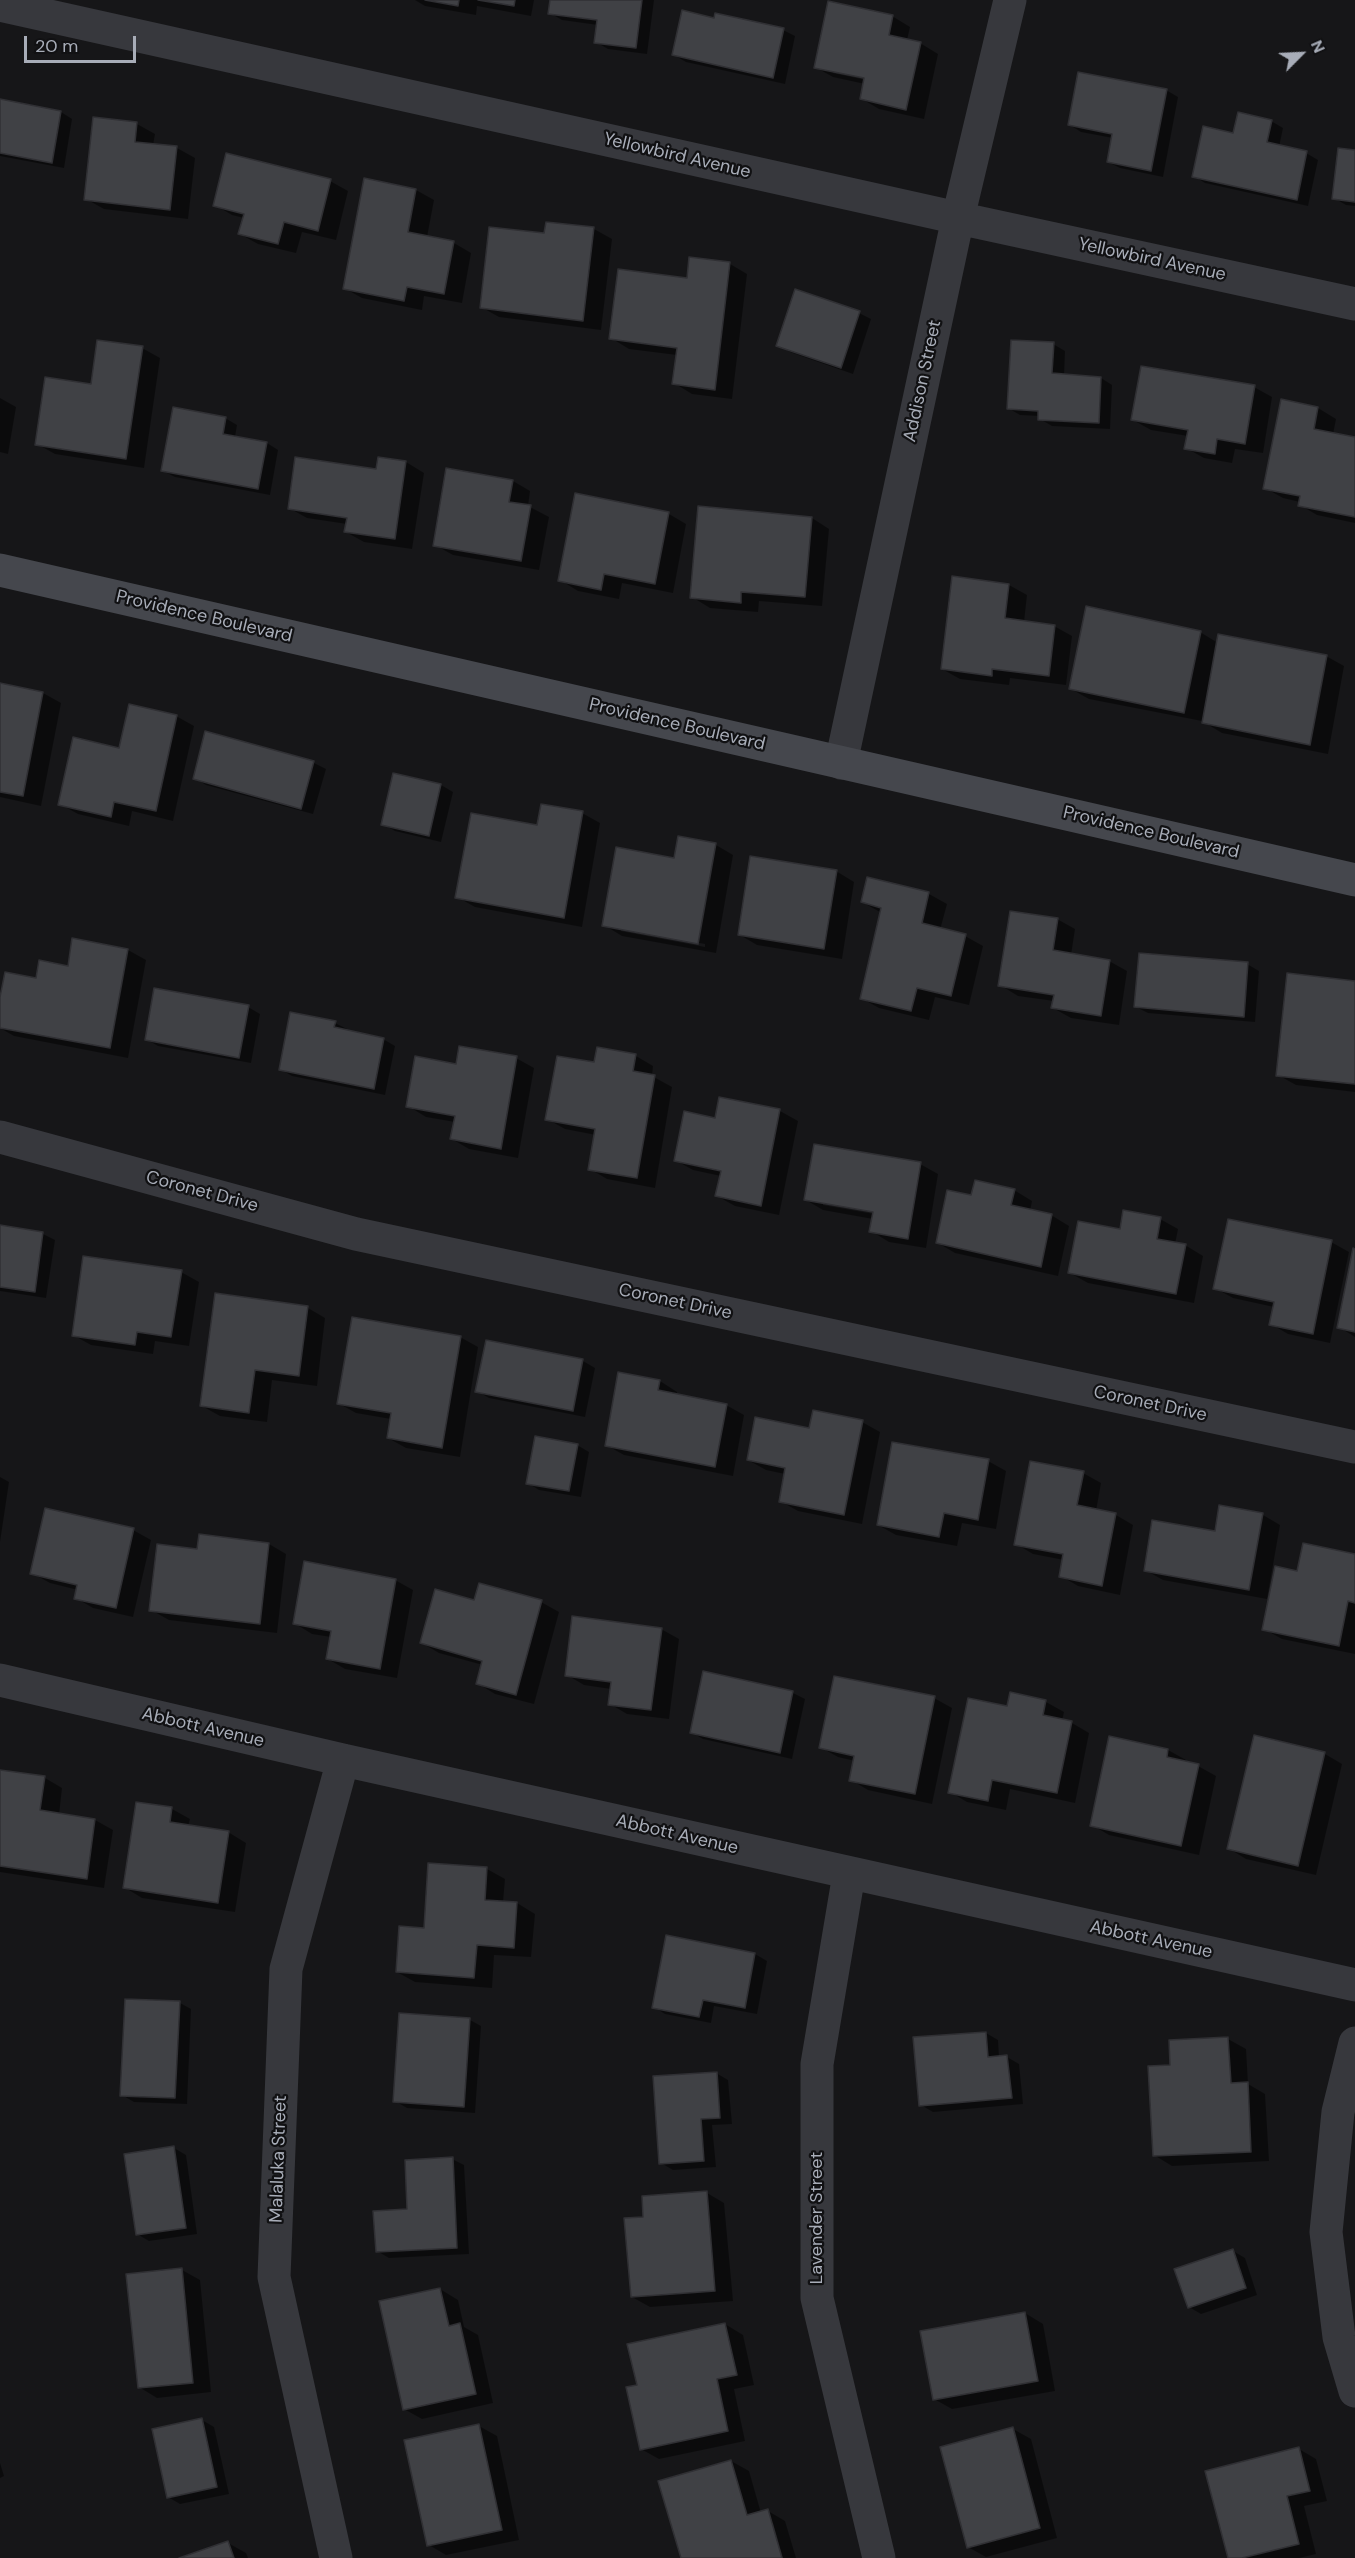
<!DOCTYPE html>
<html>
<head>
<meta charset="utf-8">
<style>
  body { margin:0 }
  #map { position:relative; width:1355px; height:2558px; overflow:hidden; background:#161618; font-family:"DM Sans",sans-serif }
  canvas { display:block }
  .north { position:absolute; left:1271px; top:24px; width:60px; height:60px; -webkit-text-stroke:4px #111113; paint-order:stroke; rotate:66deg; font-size:16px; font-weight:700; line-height:24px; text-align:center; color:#a8adb8 }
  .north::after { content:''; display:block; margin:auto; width:21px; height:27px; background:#a8adb8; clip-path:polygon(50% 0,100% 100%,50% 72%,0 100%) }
  .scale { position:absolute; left:24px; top:36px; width:112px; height:27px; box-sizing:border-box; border:3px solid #a8adb8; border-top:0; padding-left:8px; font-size:18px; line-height:21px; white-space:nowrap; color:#a8adb8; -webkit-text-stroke:4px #111113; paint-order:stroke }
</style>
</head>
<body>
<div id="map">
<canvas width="1355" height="2558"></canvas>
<div class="north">N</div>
<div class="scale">20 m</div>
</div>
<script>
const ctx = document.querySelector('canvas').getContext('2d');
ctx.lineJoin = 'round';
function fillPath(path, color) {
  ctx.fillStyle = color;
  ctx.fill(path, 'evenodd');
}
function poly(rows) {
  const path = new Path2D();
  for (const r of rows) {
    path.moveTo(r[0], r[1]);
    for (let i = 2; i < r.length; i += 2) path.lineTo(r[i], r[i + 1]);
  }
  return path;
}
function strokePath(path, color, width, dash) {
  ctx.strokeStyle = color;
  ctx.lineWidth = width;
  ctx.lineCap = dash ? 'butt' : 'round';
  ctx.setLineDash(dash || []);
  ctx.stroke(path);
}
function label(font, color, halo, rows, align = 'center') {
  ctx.font = font + ' "DM Sans",sans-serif';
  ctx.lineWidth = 4.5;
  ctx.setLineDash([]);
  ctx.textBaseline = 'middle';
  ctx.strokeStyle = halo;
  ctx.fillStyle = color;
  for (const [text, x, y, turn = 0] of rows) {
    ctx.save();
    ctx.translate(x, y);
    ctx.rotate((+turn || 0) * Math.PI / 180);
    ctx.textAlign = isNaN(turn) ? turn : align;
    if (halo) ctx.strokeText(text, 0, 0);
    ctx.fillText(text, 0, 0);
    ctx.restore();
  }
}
fillPath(poly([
  [415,0,534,0,531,16,477,6,476,15,425,6],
  [552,0,654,0,647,54,608,49,596,42,598,25,562,20,550,13],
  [892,16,910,27,907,40,920,43,938,54,924,119,879,109,862,99,865,84,833,77,815,67],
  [833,70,872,78,871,81,833,73],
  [715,19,783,30,795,36,785,84,686,62,674,55],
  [1166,90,1178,97,1163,177,1120,168,1108,162,1113,138,1081,132,1070,125],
  [0,101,61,112,72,119,64,168,0,156],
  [1271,121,1283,128,1279,147,1306,153,1318,160,1308,206,1205,183,1194,176],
  [137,124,155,134,153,145,177,148,195,158,188,219,104,209,86,199],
  [1355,152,1355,206,1346,205,1334,198],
  [365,180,416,190,434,200,427,237,454,243,471,253,462,303,424,296,422,310,362,298,344,288],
  [330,181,348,191,336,240,302,232,296,253,258,244,240,234,244,218,232,215,215,205],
  [547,223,594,229,612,239,601,330,499,317,481,307,546,235],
  [730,264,747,274,732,399,692,394,674,383,677,355,629,349,611,338,688,280],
  [859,313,871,319,853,374,790,352,778,345],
  [1053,344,1065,351,1064,376,1101,378,1112,385,1110,429,1052,426,1040,419,1040,416,1020,415,1008,408],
  [142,348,160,358,144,468,55,454,37,444,92,386],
  [1254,387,1272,397,1263,453,1235,449,1232,463,1204,458,1186,448,1188,436,1151,430,1133,420],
  [0,398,16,407,8,454,0,452],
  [1318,408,1336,419,1333,434,1355,438,1355,523,1317,515,1300,505,1300,502,1283,498,1265,488],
  [225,418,237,425,235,437,267,443,278,450,270,495,175,477,163,471],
  [380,458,406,462,424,473,412,549,364,542,346,532,347,524,307,518,289,508,378,471],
  [513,481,530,491,528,506,549,517,539,570,453,555,435,545],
  [576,495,669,514,686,524,673,593,622,583,619,599,578,591,560,580],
  [812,518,829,529,822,606,759,601,758,612,710,608,692,597],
  [1009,585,1027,595,1024,622,1054,626,1072,636,1066,685,1010,678,1009,685,960,679,942,669],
  [1200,632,1218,643,1326,656,1344,666,1328,754,1222,733,1202,721,1089,699,1071,689],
  [0,685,43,693,61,703,41,806,0,797],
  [176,716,194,726,173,821,132,811,129,826,78,814,60,804,120,750],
  [207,733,314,763,326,769,313,814,206,785,195,778],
  [441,785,453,792,441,842,395,831,383,824],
  [582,813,600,823,582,927,475,907,457,897,538,827],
  [716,845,733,855,716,953,622,936,604,925,675,860],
  [621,928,705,944,705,947,621,931],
  [836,871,854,882,842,959,757,945,740,935],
  [868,879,929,894,947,904,940,930,965,936,983,946,969,1005,935,997,929,1020,879,1008,861,998,880,912,862,902],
  [1057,919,1075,929,1071,955,1109,961,1127,971,1119,1025,1071,1018,1053,1008,1054,1001,1018,996,1000,985],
  [74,940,128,950,146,960,128,1058,14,1036,0,1028,0,1006,37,980,69,967],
  [1247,964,1259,971,1255,1022,1148,1013,1136,1007],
  [1355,982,1355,1092,1296,1085,1278,1075],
  [248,1007,260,1014,251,1063,158,1046,146,1039],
  [335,1023,347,1029,347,1031,383,1039,395,1046,385,1095,292,1076,280,1069],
  [598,1048,636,1056,653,1066,652,1076,672,1087,655,1188,607,1179,590,1169,596,1135,565,1129,547,1119,595,1064],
  [516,1058,534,1068,518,1158,469,1149,452,1139,455,1122,426,1117,408,1106,457,1066],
  [721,1098,780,1111,798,1121,779,1215,735,1206,717,1196,721,1176,693,1170,675,1160,716,1119],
  [920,1164,938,1174,926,1248,889,1242,871,1231,873,1219,823,1210,806,1200],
  [823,1202,880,1212,880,1215,823,1205],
  [1014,1190,1032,1201,1030,1211,1051,1215,1069,1226,1058,1276,955,1253,938,1243],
  [1160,1219,1178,1229,1175,1244,1185,1245,1203,1256,1194,1303,1088,1283,1070,1273,1121,1231],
  [0,1227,43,1234,55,1240,46,1298,0,1291],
  [1331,1242,1349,1252,1330,1343,1288,1334,1271,1324,1274,1307,1233,1298,1215,1288],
  [1355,1250,1355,1337,1339,1327],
  [181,1272,199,1282,189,1346,155,1341,153,1354,91,1345,73,1335],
  [308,1308,325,1318,317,1386,272,1380,267,1422,220,1416,202,1406],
  [460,1337,478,1347,460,1457,406,1448,388,1438,391,1419,356,1413,338,1403],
  [487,1342,583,1361,595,1368,585,1417,489,1398,477,1391],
  [660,1381,677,1392,677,1396,726,1405,744,1415,733,1476,624,1455,606,1445],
  [862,1422,880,1432,862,1524,798,1511,780,1501,785,1474,766,1470,748,1460,811,1430],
  [577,1445,589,1452,581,1497,539,1490,528,1483],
  [988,1461,1006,1471,996,1529,962,1523,957,1546,896,1535,878,1525],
  [1083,1473,1101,1483,1096,1511,1116,1515,1133,1525,1120,1595,1078,1586,1061,1576,1064,1560,1033,1554,1016,1544],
  [0,1477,9,1482,0,1542],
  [1220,1507,1263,1515,1280,1525,1267,1599,1163,1580,1145,1570,1216,1533],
  [133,1530,151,1540,133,1617,93,1608,76,1598,78,1590,50,1583,32,1573],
  [269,1544,286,1554,277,1633,169,1620,151,1610,199,1550],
  [1355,1556,1355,1654,1282,1639,1264,1629,1298,1573],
  [395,1580,413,1590,397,1678,345,1669,328,1659,331,1637,312,1634,294,1623],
  [475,1602,541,1602,559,1612,534,1704,495,1694,477,1683,483,1665,439,1653,422,1643],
  [661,1629,679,1639,669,1719,627,1714,610,1704,611,1689,584,1685,567,1675],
  [704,1673,793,1693,805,1699,792,1759,703,1739,691,1732],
  [1011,1694,1046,1702,1064,1712,1062,1721,1072,1723,1089,1733,1075,1803,1010,1789,1006,1810,967,1802,950,1792,1008,1708],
  [934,1698,952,1708,932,1804,868,1790,851,1780,855,1761,838,1757,820,1747],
  [1255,1736,1325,1754,1342,1764,1316,1875,1246,1859,1228,1848],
  [1168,1750,1186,1760,1185,1763,1198,1766,1216,1776,1199,1855,1109,1835,1092,1825],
  [0,1771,45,1778,62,1788,59,1815,95,1820,113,1830,104,1888,0,1872],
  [172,1809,190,1819,188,1826,228,1832,246,1843,235,1912,142,1898,124,1887],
  [430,1864,487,1869,505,1879,503,1902,517,1903,535,1914,531,1957,494,1955,492,1988,415,1982,397,1972,425,1930],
  [755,1954,767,1961,757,2014,714,2006,711,2023,665,2014,654,2007],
  [180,2003,191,2009,187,2104,134,2102,122,2095],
  [470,2020,481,2026,475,2113,407,2108,395,2101],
  [986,2033,998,2040,999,2057,1007,2057,1019,2064,1023,2104,933,2112,921,2105],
  [1228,2039,1246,2049,1248,2084,1265,2094,1269,2161,1172,2166,1154,2155,1171,2066],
  [716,2073,728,2080,732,2124,712,2125,716,2167,673,2170,661,2163],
  [174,2148,186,2155,197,2234,149,2241,137,2234],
  [452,2159,464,2165,469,2254,389,2258,377,2251],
  [707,2193,724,2203,733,2301,650,2307,632,2297,645,2218],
  [1233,2251,1245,2258,1257,2295,1201,2314,1189,2307],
  [182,2270,200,2280,211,2392,157,2398,139,2387],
  [440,2289,458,2300,464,2327,478,2335,493,2403,422,2419,404,2409],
  [1025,2313,1043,2324,1055,2391,952,2409,934,2399],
  [725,2324,743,2335,754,2385,734,2389,745,2441,659,2459,641,2449],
  [202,2420,214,2427,229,2494,180,2504,168,2497],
  [479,2426,497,2436,519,2540,446,2555,429,2545],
  [1013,2429,1031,2439,1057,2538,986,2557,968,2547],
  [1299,2449,1316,2459,1327,2501,1304,2506,1316,2554,1299,2558,1229,2558],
  [731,2461,749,2471,761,2513,768,2511,785,2521,796,2558,783,2558,773,2523,770,2523,780,2558,682,2558],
  [0,2463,4,2476,0,2478],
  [228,2543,246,2553,248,2558,184,2558]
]), '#0007');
const building = poly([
  [425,0,459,0,458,6,425,0],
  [478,0,515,0,514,6,478,0],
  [550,0,642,0,636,48,594,43,597,20,548,14,550,0],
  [828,1,893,15,889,35,921,42,906,110,860,99,864,78,814,68,828,1],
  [682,10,714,18,715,13,784,28,773,78,672,55,682,10],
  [1078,72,1167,89,1151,171,1107,162,1112,134,1068,125,1078,72],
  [0,99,61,111,52,163,0,153,0,99],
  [1238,112,1272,120,1267,142,1307,151,1297,200,1192,177,1203,126,1233,133,1238,112],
  [93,117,137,122,135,142,177,146,170,210,84,200,93,117],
  [1338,148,1355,150,1355,202,1332,199,1338,148],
  [226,153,331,179,318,231,284,222,278,244,238,234,244,214,213,206,226,153],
  [364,178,416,189,408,232,454,241,444,294,407,287,404,301,343,289,364,178],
  [546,222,594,227,583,321,480,308,489,227,544,233,546,222],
  [689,257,730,262,715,390,672,384,677,348,609,339,618,269,687,278,689,257],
  [795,289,860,311,841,368,776,346,795,289],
  [97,340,143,346,126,459,35,445,45,377,91,384,97,340],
  [1011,340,1054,342,1052,373,1101,377,1099,423,1038,420,1038,411,1007,409,1011,340],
  [1141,366,1255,385,1245,444,1217,439,1215,454,1184,449,1188,430,1131,420,1141,366],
  [1281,399,1318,407,1314,429,1355,437,1355,517,1298,506,1300,496,1263,489,1281,399],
  [173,407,226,417,223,434,267,442,258,489,161,471,173,407],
  [295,457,376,469,378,457,406,461,395,539,344,532,347,518,288,509,295,457],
  [446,468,513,480,509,502,531,505,521,561,433,546,446,468],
  [575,493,669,512,655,584,604,574,601,590,558,581,575,493],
  [698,506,812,517,805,597,741,592,741,603,690,598,698,506],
  [952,576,1009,584,1005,618,1055,625,1049,676,992,669,992,676,941,669,952,576],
  [1086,606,1201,631,1184,713,1069,689,1086,606],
  [1218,634,1327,655,1310,745,1202,723,1218,634],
  [0,683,43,692,23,796,0,792,0,683],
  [129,704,177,715,156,811,114,802,111,817,58,805,73,737,119,748,129,704],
  [205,731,314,761,301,809,193,779,205,731],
  [393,773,441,784,429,836,381,825,393,773],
  [541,804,583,811,564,918,455,898,471,813,537,825,541,804],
  [678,836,716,843,698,944,602,926,616,847,674,858,678,836],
  [750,856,837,870,824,949,738,935,750,856],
  [867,877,929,892,922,923,966,934,951,996,917,988,911,1011,860,999,881,908,861,902,867,877],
  [1010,911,1058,918,1053,950,1110,960,1101,1016,1051,1008,1054,995,998,986,1010,911],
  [72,938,128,949,110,1048,0,1028,0,997,5,972,36,978,39,960,68,966,72,938],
  [1139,953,1248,962,1244,1017,1134,1007,1139,953],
  [1287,973,1355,981,1355,1084,1276,1076,1287,973],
  [154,988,249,1005,239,1058,145,1040,154,988],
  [290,1012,336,1021,334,1027,384,1038,374,1089,279,1070,290,1012],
  [459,1046,517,1056,501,1149,450,1139,455,1116,406,1107,415,1056,456,1064,459,1046],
  [597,1047,636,1054,633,1071,655,1075,637,1178,588,1170,595,1129,545,1120,557,1056,594,1062,597,1047],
  [719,1097,780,1109,761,1206,715,1196,721,1171,674,1161,684,1111,715,1118,719,1097],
  [814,1144,921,1162,908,1239,869,1232,873,1212,804,1200,814,1144],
  [975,1180,1015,1189,1011,1205,1052,1214,1041,1267,936,1243,947,1190,971,1195,975,1180],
  [1123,1210,1161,1217,1157,1239,1186,1244,1176,1294,1068,1273,1078,1221,1120,1229,1123,1210],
  [1228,1219,1332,1240,1313,1334,1269,1325,1274,1302,1213,1289,1228,1219],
  [0,1225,43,1232,35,1292,0,1287,0,1225],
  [1353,1248,1355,1249,1355,1332,1337,1328,1353,1248],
  [83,1256,182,1270,171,1337,137,1332,135,1345,72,1336,83,1256],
  [215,1293,308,1306,299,1376,255,1370,249,1413,200,1406,215,1293],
  [352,1317,461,1336,442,1448,387,1438,391,1413,337,1404,352,1317],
  [486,1340,583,1359,573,1411,475,1392,486,1340],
  [618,1372,660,1380,658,1390,727,1404,715,1467,605,1446,618,1372],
  [813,1410,863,1420,844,1515,779,1502,785,1468,747,1460,755,1417,809,1428,813,1410],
  [535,1436,578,1444,569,1491,526,1484,535,1436],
  [892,1442,989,1459,978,1520,944,1513,939,1537,877,1525,892,1442],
  [1030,1461,1084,1471,1077,1505,1116,1513,1102,1586,1059,1577,1063,1554,1014,1545,1030,1461],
  [1219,1505,1263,1513,1249,1590,1144,1571,1152,1520,1215,1531,1219,1505],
  [45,1508,134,1528,116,1608,74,1599,77,1585,30,1574,45,1508],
  [199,1534,269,1543,260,1624,149,1611,157,1544,197,1549,199,1534],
  [1303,1543,1355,1554,1355,1603,1348,1601,1339,1646,1262,1630,1275,1566,1297,1571,1303,1543],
  [304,1561,396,1579,380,1669,326,1659,331,1631,293,1624,304,1561],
  [479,1583,542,1600,516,1695,476,1684,482,1661,420,1643,435,1589,474,1600,479,1583],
  [572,1616,662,1628,651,1710,608,1705,611,1682,565,1676,572,1616],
  [703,1671,793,1691,780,1753,690,1733,703,1671],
  [834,1676,935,1696,915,1794,849,1781,854,1756,819,1748,834,1676],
  [1010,1692,1046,1700,1043,1715,1072,1721,1057,1793,992,1780,988,1801,948,1793,968,1698,1007,1706,1010,1692],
  [1254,1735,1325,1752,1298,1866,1227,1849,1254,1735],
  [1109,1736,1168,1749,1167,1757,1199,1764,1181,1846,1090,1826,1109,1736],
  [0,1770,45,1776,40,1810,95,1819,87,1879,0,1866,0,1770],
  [136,1802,172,1807,170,1822,229,1831,218,1903,123,1888,136,1802],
  [428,1863,487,1867,485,1900,517,1902,514,1948,477,1945,474,1978,396,1972,399,1926,424,1928,428,1863],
  [666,1935,755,1953,745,2008,703,2000,699,2017,652,2008,666,1935],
  [125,1999,180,2001,175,2098,120,2096,125,1999],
  [399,2013,470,2018,464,2107,393,2102,399,2013],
  [986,2032,988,2057,1007,2055,1012,2098,919,2106,913,2037,986,2032],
  [1228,2037,1231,2083,1248,2082,1251,2152,1153,2156,1148,2066,1170,2065,1169,2040,1228,2037],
  [717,2072,720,2118,701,2119,704,2161,659,2164,653,2076,717,2072],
  [174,2146,186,2228,136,2235,124,2154,174,2146],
  [453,2157,457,2248,376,2252,373,2211,407,2209,405,2160,453,2157],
  [707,2191,715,2291,631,2297,624,2218,643,2217,642,2196,707,2191],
  [1233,2249,1246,2288,1188,2308,1174,2269,1233,2249],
  [182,2268,193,2383,138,2388,126,2274,182,2268],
  [440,2288,449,2326,460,2323,476,2394,403,2410,379,2301,440,2288],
  [1025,2312,1038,2381,933,2400,920,2331,1025,2312],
  [725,2323,737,2375,717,2379,728,2431,640,2450,626,2387,637,2385,627,2344,725,2323],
  [202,2418,217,2487,167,2498,152,2429,202,2418],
  [479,2424,502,2530,427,2546,404,2440,479,2424],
  [1013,2427,1040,2528,967,2548,940,2447,1013,2427],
  [1299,2447,1310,2491,1287,2496,1299,2544,1242,2558,1228,2558,1205,2471,1299,2447],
  [731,2460,747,2515,768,2509,782,2558,681,2558,658,2481,731,2460],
  [228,2541,234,2558,179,2558,228,2541]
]);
fillPath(building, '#404145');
strokePath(building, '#303034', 1.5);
strokePath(poly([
  [0,5,958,218,1355,304],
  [841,763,958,218,1010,0],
  [0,1137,356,1234,1355,1447],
  [0,1680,343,1760,1355,1985],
  [849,1874,817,2064,817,2298,879,2558],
  [1355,2043,1338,2112,1326,2232,1339,2337,1355,2391],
  [336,2558,274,2277,286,1969,343,1760]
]), '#37383d', 33);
strokePath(poly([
  [0,570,1355,880]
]), '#45474d', 33);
label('18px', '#a8adb8', '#111113', [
  ["Yellowbird Avenue",677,156,13],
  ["Yellowbird Avenue",1152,260,12],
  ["Addison Street",923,381,-78],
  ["Providence Boulevard",204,617,13],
  ["Providence Boulevard",677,725,13],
  ["Providence Boulevard",1151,833,13],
  ["Coronet Drive",202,1192,15],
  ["Coronet Drive",675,1302,12],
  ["Coronet Drive",1150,1404,12],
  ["Abbott Avenue",203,1728,13],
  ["Abbott Avenue",677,1835,13],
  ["Abbott Avenue",1151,1940,12],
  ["Malaluka Street",279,2159,-88],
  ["Lavender Street",817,2218,-90]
]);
</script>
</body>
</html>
